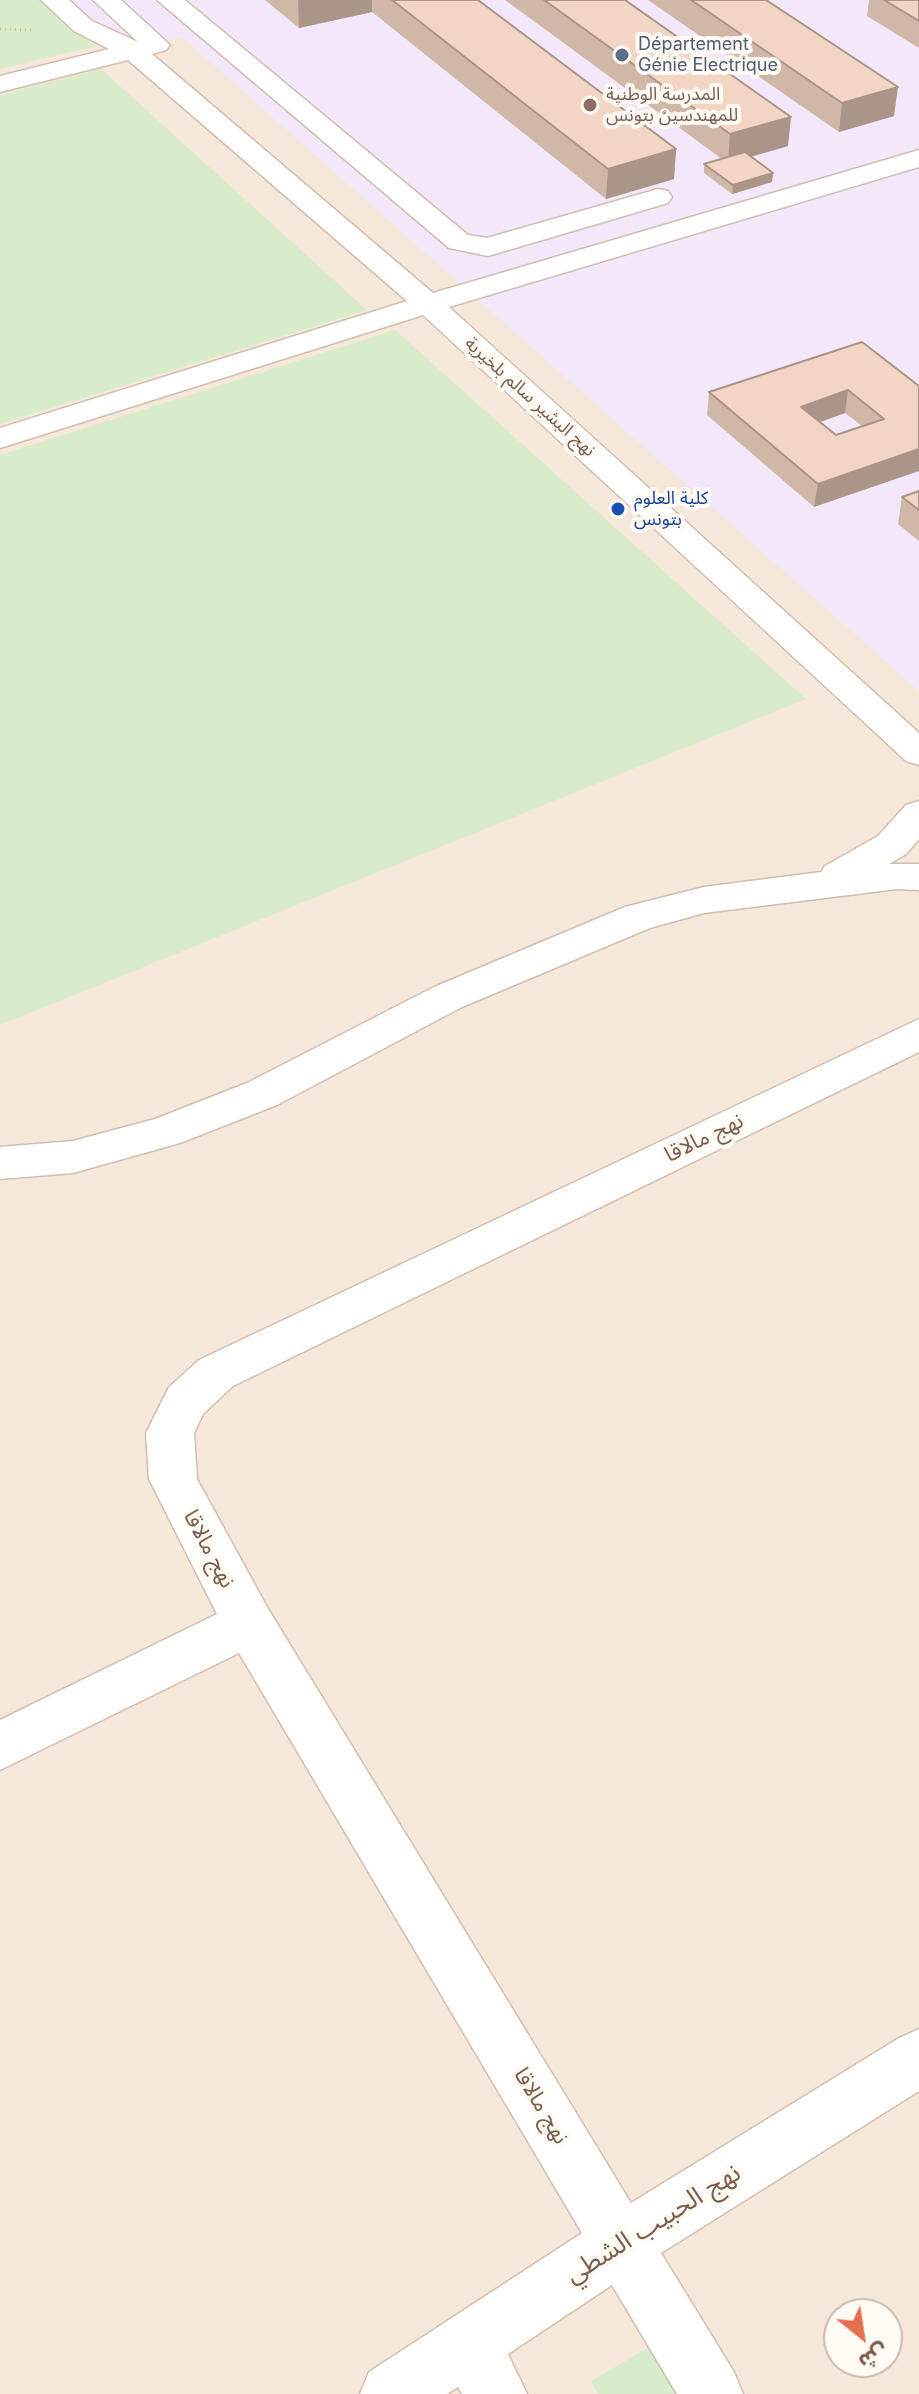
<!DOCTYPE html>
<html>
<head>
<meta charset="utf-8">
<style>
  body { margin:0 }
  #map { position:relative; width:919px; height:2394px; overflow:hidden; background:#fdf6ec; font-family:Inter,"Noto Sans Arabic",sans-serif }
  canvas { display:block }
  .north { position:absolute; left:823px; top:2298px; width:80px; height:80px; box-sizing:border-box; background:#fffaf3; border:2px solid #cabbb1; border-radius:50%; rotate:150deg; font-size:22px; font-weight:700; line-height:32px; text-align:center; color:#7a5c4d }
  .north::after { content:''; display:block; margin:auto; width:28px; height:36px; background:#e76f51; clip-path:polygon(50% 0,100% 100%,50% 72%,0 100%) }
</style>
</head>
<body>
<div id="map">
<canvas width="919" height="2394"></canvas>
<div class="north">ش</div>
</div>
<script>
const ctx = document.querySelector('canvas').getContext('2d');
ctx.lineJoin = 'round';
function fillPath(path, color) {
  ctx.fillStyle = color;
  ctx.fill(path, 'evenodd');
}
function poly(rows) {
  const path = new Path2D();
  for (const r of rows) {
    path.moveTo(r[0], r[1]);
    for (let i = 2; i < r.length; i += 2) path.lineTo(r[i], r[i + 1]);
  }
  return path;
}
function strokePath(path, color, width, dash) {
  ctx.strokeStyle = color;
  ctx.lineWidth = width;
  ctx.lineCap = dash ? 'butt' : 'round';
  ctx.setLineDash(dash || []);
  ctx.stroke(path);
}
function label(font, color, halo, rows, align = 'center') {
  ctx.font = font + ' Inter,"Noto Sans Arabic",sans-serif';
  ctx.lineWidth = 8;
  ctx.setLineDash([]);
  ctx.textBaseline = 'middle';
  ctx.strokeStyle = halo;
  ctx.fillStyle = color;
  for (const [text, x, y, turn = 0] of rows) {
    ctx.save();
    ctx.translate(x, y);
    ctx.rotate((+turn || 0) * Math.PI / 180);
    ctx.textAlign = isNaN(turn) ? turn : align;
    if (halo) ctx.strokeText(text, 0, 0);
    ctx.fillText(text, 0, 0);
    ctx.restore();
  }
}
fillPath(poly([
  [0,0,919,0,919,2394,0,2394],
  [839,2314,887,2314,887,2362,839,2362]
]), '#f5e8da');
fillPath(poly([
  [53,0,919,0,919,691,182,37,111,52]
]), '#f3e8fa');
fillPath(poly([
  [0,0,64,0,112,42,0,69],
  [101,69,367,310,0,424,0,95],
  [395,330,806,699,0,1025,0,455],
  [651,2346,678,2394,598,2394,591,2381]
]), '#d8ecc9');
const minor = poly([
  [41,0,69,0,92,21,138,42,93,0,121,0,170,45,166,50,152,54,433,293,919,150,919,167,449,307,919,733,919,765,906,761,423,315,0,448,0,428,407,301,128,60,0,92,0,76,109,49,74,31,41,0],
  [157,0,185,0,468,235,487,238,658,189,668,191,672,197,668,203,488,256,449,248,157,0],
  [919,801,919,839,906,854,889,864,919,864,919,890,897,889,704,913,650,928,462,1007,277,1105,180,1143,73,1173,0,1179,0,1147,73,1141,155,1119,247,1083,434,987,625,907,704,887,821,872,825,866,878,836,906,805,919,801],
  [919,1019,919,1052,233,1386,203,1414,194,1433,197,1479,267,1607,631,2203,899,2038,919,2029,919,2091,661,2253,734,2372,743,2394,677,2394,612,2285,508,2354,527,2394,462,2394,458,2387,447,2394,360,2394,369,2372,582,2233,239,1653,0,1770,0,1720,217,1614,149,1479,146,1433,169,1387,199,1360,919,1019]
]);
strokePath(minor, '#d1beb0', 3);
strokePath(poly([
  [0,29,31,30]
]), '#d9b8a5', 3, [1, 4]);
fillPath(minor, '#fff');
fillPath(poly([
  [265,0,478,0,676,149,674,179,606,199,372,12,299,28],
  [505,0,625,0,788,146,751,157,773,173,772,182,732,194,704,173,704,164,722,159],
  [648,0,766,0,894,116,839,132],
  [869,0,919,0,919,48,867,16],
  [919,386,814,507,707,415,709,392],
  [845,413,862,426,836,435,819,422],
  [919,491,919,541,898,524,902,497]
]), '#d1b7a8');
fillPath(poly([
  [298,0,372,0,372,12,299,28],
  [898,87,894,116,839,132,842,103],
  [791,117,788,146,728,163,730,134],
  [676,149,674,179,606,199,608,169],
  [773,173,772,182,732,194,733,185],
  [848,390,845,413,798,430,801,407],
  [919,449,919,471,814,507,818,484]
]), '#aa9588');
const building = poly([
  [392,0,478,0,676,149,608,169,392,0],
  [544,0,625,0,791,117,730,134,544,0],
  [691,0,766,0,898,87,842,103,691,0],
  [884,0,919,0,919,21,884,0],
  [745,152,773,173,733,185,704,164,745,152],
  [862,342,919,386,919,449,818,484,709,392,862,342],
  [848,390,884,419,836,435,801,407,848,390],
  [919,491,919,510,902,497,919,491]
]);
fillPath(building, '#f3d5c3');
strokePath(building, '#aa9588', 2);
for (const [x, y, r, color] of [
  [622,55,8,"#5c6f8a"],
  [590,105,8,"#8d6e63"],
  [618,509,8,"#1a4fb4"]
]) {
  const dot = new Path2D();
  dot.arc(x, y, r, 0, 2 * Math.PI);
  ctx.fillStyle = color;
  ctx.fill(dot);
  strokePath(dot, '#fffaf3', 3);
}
label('18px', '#4e5e75', '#fffaf3', [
  ["Département",638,45],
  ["Génie Electrique",638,66]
], 'left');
label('18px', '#785e54', '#fffaf3', [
  ["المدرسة الوطنية",606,95],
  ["للمهندسين بتونس",606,116]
], 'left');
label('18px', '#7a5c4d', '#fffaf3', [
  ["نهج البشير سالم بلخيرية",530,397,42]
]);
label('18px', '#164399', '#fffaf3', [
  ["كلية العلوم",634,499],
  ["بتونس",634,520]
], 'left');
label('22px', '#7a5c4d', '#fffaf3', [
  ["نهج مالاقا",704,1138,-26],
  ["نهج مالاقا",209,1549,62],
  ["نهج مالاقا",541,2106,59]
]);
label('26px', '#7a5c4d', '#fffaf3', [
  ["نهج الحبيب الشطي",653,2224,-32]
]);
</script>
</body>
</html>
